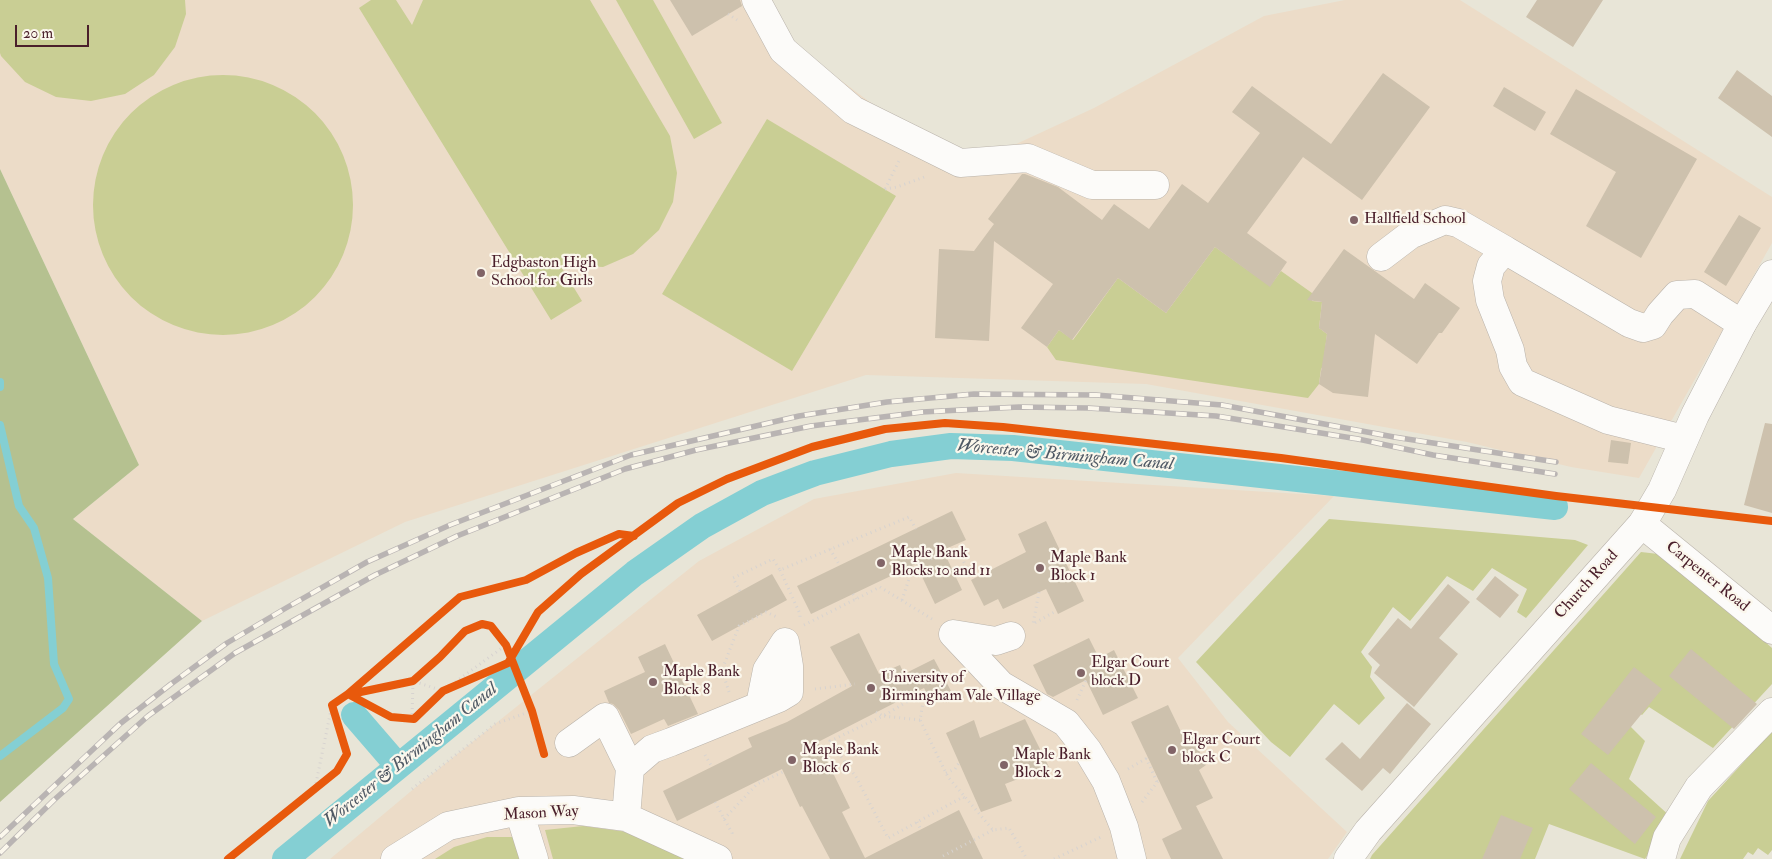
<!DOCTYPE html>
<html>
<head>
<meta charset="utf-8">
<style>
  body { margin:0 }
  #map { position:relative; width:1772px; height:859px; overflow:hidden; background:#e8e5d7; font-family:"IM FELL Double Pica",serif }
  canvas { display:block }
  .scale { position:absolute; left:15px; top:25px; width:74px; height:22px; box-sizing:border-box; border:2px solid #4a1f2b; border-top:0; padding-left:6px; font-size:15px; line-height:18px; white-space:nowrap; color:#4a1f2b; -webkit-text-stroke:4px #fbf7ec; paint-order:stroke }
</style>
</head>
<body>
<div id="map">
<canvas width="1772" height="859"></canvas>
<div class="scale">20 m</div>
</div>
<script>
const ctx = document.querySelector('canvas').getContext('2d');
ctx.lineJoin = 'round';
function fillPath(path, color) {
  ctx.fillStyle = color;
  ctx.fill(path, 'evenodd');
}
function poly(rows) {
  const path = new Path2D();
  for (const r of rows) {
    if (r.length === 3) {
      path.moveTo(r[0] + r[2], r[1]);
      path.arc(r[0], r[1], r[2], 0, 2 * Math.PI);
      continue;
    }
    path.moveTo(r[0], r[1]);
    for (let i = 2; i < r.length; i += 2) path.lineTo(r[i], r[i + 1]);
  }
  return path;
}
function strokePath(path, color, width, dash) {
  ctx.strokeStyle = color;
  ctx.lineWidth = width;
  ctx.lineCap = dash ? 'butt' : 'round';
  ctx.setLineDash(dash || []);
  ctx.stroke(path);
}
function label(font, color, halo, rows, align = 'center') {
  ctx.font = font + ' "IM FELL Double Pica",serif';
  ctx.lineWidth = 4.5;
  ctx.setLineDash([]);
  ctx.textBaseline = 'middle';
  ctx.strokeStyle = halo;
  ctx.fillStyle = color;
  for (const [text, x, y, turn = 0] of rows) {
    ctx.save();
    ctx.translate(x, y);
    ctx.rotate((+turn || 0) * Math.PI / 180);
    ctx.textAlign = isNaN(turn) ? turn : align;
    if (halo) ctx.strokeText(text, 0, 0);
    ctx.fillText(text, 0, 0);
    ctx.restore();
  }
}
fillPath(poly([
  [0,0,758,0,762,21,960,170,1094,108,1264,16,1345,0,1460,0,1772,197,1772,243,1639,478,1571,467,1467,442,1146,384,866,375,405,522,202,621,73,519,139,465,0,169],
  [956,473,1334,496,1178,658,1228,722,1347,832,1328,859,330,859,416,787,699,561,814,499]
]), '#ecdcc8');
fillPath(poly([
  [0,0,185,0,186,14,175,47,154,75,125,94,91,101,56,97,25,82,1,56,0,53],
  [371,0,396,0,412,25,423,0,590,0,670,136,677,173,673,202,659,230,633,254,603,267,560,265,582,301,551,320,359,8],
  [616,0,653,0,722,123,694,139],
  [223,205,130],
  [767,119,896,196,792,371,662,294],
  [1215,247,1270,286,1281,271,1312,293,1312,301,1322,302,1319,328,1327,334,1323,366,1321,369,1319,384,1308,398,1056,360,1047,347,1059,330,1073,340,1118,278,1166,313],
  [1329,519,1575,540,1588,545,1526,618,1517,612,1527,589,1492,568,1473,591,1447,576,1410,621,1393,607,1361,652,1372,667,1370,677,1385,698,1359,725,1334,704,1290,757,1271,742,1196,662],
  [1641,552,1667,555,1772,648,1772,684,1713,748,1649,707,1642,715,1634,709,1631,727,1645,741,1629,779,1671,817,1645,859,1549,824,1535,859,1370,859,1372,855],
  [1772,731,1772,850,1768,855,1758,848,1753,855,1748,852,1743,859,1680,859,1708,801],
  [583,826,635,833,703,859,553,859,545,830],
  [487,837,514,837,520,859,435,859,454,847]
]), '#c9ce94');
fillPath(poly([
  [0,169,139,465,73,519,202,621,0,802]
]), '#b5c190');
strokePath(poly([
  [0,382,0,387],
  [0,425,19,506,34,528,48,578,54,664,69,699,63,708,0,756]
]), '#84cfd3', 8);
strokePath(poly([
  [354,715,398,766],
  [285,859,635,573,702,526,762,493,815,473,891,454,951,446,1013,448,1555,507]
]), '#84cfd3', 26);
fillPath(poly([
  [670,0,740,0,742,6,692,36],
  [1537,0,1603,0,1573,47,1526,17],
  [1737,70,1772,96,1772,137,1718,98],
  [1383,73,1430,107,1362,200,1303,157,1247,233,1287,262,1270,287,1215,247,1166,313,1118,278,1072,340,1059,330,1047,347,1021,328,1053,284,994,241,989,341,935,338,939,249,974,251,994,224,988,219,1022,174,1025,174,1058,187,1102,220,1114,204,1149,229,1182,184,1208,203,1260,133,1232,112,1252,86,1331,144],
  [1504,87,1546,112,1535,131,1493,106],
  [1576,89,1697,159,1641,258,1586,226,1616,172,1550,134],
  [1739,215,1761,228,1726,286,1704,272],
  [1344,249,1414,299,1425,283,1460,308,1442,333,1439,333,1417,364,1375,334,1368,397,1333,393,1319,384,1327,334,1319,328,1322,302,1307,300],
  [1765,423,1772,424,1772,513,1744,505],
  [1611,440,1631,443,1628,464,1608,462],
  [952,511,966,540,943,550,962,590,935,604,916,564,811,614,797,586],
  [1046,521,1084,601,1058,614,1046,589,1003,609,998,599,984,606,971,580,1026,552,1018,534],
  [772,574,787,600,712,641,697,615],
  [1495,576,1519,595,1500,618,1476,599],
  [1448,584,1470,602,1439,638,1458,654,1414,707,1374,673,1380,665,1368,654,1398,618,1411,629],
  [859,633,879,674,900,665,904,674,934,659,951,691,931,701,924,688,818,742,850,808,842,812,865,858,959,810,983,859,830,859,802,806,800,807,782,769,677,821,663,791,752,747,748,738,787,722,852,686,830,647],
  [1089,638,1099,658,1114,650,1138,698,1103,715,1086,680,1053,697,1047,694,1033,665],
  [665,644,698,714,668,726,664,719,631,734,619,710,613,704,609,703,604,691,645,672,638,657],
  [1691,649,1757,704,1734,729,1669,676],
  [1634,667,1662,689,1608,755,1581,734],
  [1407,703,1431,724,1390,774,1383,768,1362,791,1325,759,1342,742,1360,759],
  [1168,705,1183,736,1190,732,1206,765,1199,770,1213,798,1196,806,1223,859,1171,859,1162,839,1182,829,1131,722],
  [1025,719,1049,767,1005,784,1012,801,981,812,946,733,974,720,980,738],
  [1591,763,1656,817,1635,844,1569,789],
  [1501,815,1533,828,1520,859,1482,859]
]), '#cdc1ad');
const minor = poly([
  [756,0,783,50,853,110,960,163,1028,158,1092,185,1155,185],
  [1381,257,1410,235,1445,220,1458,223,1505,250],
  [1684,439,1608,420,1522,382,1513,366,1510,350,1490,300,1487,281,1491,266,1505,250,1629,323,1643,328,1653,325,1660,314,1677,295,1695,294,1742,324],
  [1642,524,1772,630],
  [1011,636,996,641,953,634,1001,685,1066,723,1088,751,1106,781,1124,827,1132,859],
  [569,743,605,717,630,768,626,817],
  [630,768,652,749,671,742,779,698,789,692,789,666,785,642,767,670,760,705],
  [519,811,534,859],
  [395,859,448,826,519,811,573,810,626,817,718,859],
  [1661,859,1667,838,1699,787,1772,712]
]);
const major = poly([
  [1348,859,1368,831,1642,524,1662,490,1695,415,1742,324,1772,274]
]);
strokePath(minor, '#b9b3ab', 29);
strokePath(major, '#b9b3ab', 29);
strokePath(poly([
  [728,14,737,20],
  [885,189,897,187,927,176],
  [885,189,899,161],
  [830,549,840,566],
  [931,559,944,552,955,551,960,555,973,579],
  [780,570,800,614,800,620],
  [740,591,733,578,773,559,780,570,909,517,916,529],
  [1039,592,1033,624,1056,611],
  [853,594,856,599],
  [902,600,912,570,922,564],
  [804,625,880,587,932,619],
  [678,673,722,670],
  [815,689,855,684],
  [925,691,920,720,948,777,993,830,1009,828,1027,859],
  [729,692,722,670,739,626,766,612,777,617],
  [1077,700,1086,680],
  [876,712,883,716,925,691],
  [412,719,413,681,443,691,506,645],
  [920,720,883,716,830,741,856,777,888,838,963,797,966,799],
  [705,755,712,767],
  [1146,758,1157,782],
  [1128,769,1147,758],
  [946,773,955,769,959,763],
  [315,788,332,705],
  [412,789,495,724,532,711],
  [715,802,732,833,731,837],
  [1142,802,1158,781],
  [724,819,757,784,783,772],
  [917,822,921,830],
  [943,856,993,830],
  [1054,859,1101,837]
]), '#d7d3d0', 3, [1, 4]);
strokePath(minor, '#fcfbf9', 28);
strokePath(major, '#fcfbf9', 28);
const rail = poly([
  [0,837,121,723,171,684,227,643,286,608,367,562,450,525,631,455,799,416,887,402,974,394,1096,395,1222,405,1394,437,1556,462],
  [0,853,54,800,148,716,235,653,375,575,457,536,625,469,696,450,811,426,922,412,1019,407,1088,408,1216,416,1358,439,1433,455,1555,474]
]);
strokePath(rail, '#b9b4b3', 5.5);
strokePath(rail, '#fbf7ec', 4, [11]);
strokePath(poly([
  [348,694,460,597,526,580,576,553,619,534,634,536],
  [351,694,413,681,440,657,465,631,482,624,491,626,506,645,532,711,544,754],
  [228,859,337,771,347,754,332,705,348,694,391,717,414,719,443,691,508,663,538,612,581,574,678,503,727,479,812,447,885,429,945,423,1003,427,1281,458,1556,496,1772,521]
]), '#e8590c', 8);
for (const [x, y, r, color] of [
  [1354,220,5,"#816467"],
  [481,273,5,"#816467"],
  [881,563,5,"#816467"],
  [1040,568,5,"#816467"],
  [1081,673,5,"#816467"],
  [653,682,5,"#816467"],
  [871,688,5,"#816467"],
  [1172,750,5,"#816467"],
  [792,760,5,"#816467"],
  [1004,765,5,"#816467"]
]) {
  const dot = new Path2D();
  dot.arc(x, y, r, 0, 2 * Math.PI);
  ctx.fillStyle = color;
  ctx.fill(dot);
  strokePath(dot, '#fbf7ec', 2);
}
label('16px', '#4a1f2b', '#fbf7ec', [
  ["Hallfield School",1364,220],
  ["Edgbaston High",491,264],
  ["School for Girls",491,282],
  ["Maple Bank",891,554],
  ["Blocks 10 and 11",891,572],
  ["Maple Bank",1050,559],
  ["Block 1",1050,577],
  ["Elgar Court",1091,664],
  ["block D",1091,682],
  ["Maple Bank",663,673],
  ["Block 8",663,691],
  ["University of",881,679],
  ["Birmingham Vale Village",881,697],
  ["Elgar Court",1182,741],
  ["block C",1182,759],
  ["Maple Bank",802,751],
  ["Block 6",802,769],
  ["Maple Bank",1014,756],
  ["Block 2",1014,774]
], 'left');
label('16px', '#4a1f2b', '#fbf7ec', [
  ["Carpenter Road",1707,577,39],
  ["Church Road",1587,585,-48],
  ["Mason Way",541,814,-3]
]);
label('italic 18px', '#4f5965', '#fbf7ec', [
  ["Worcester & Birmingham Canal",1065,456,5],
  ["Worcester & Birmingham Canal",411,756,-39]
]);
</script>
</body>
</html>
